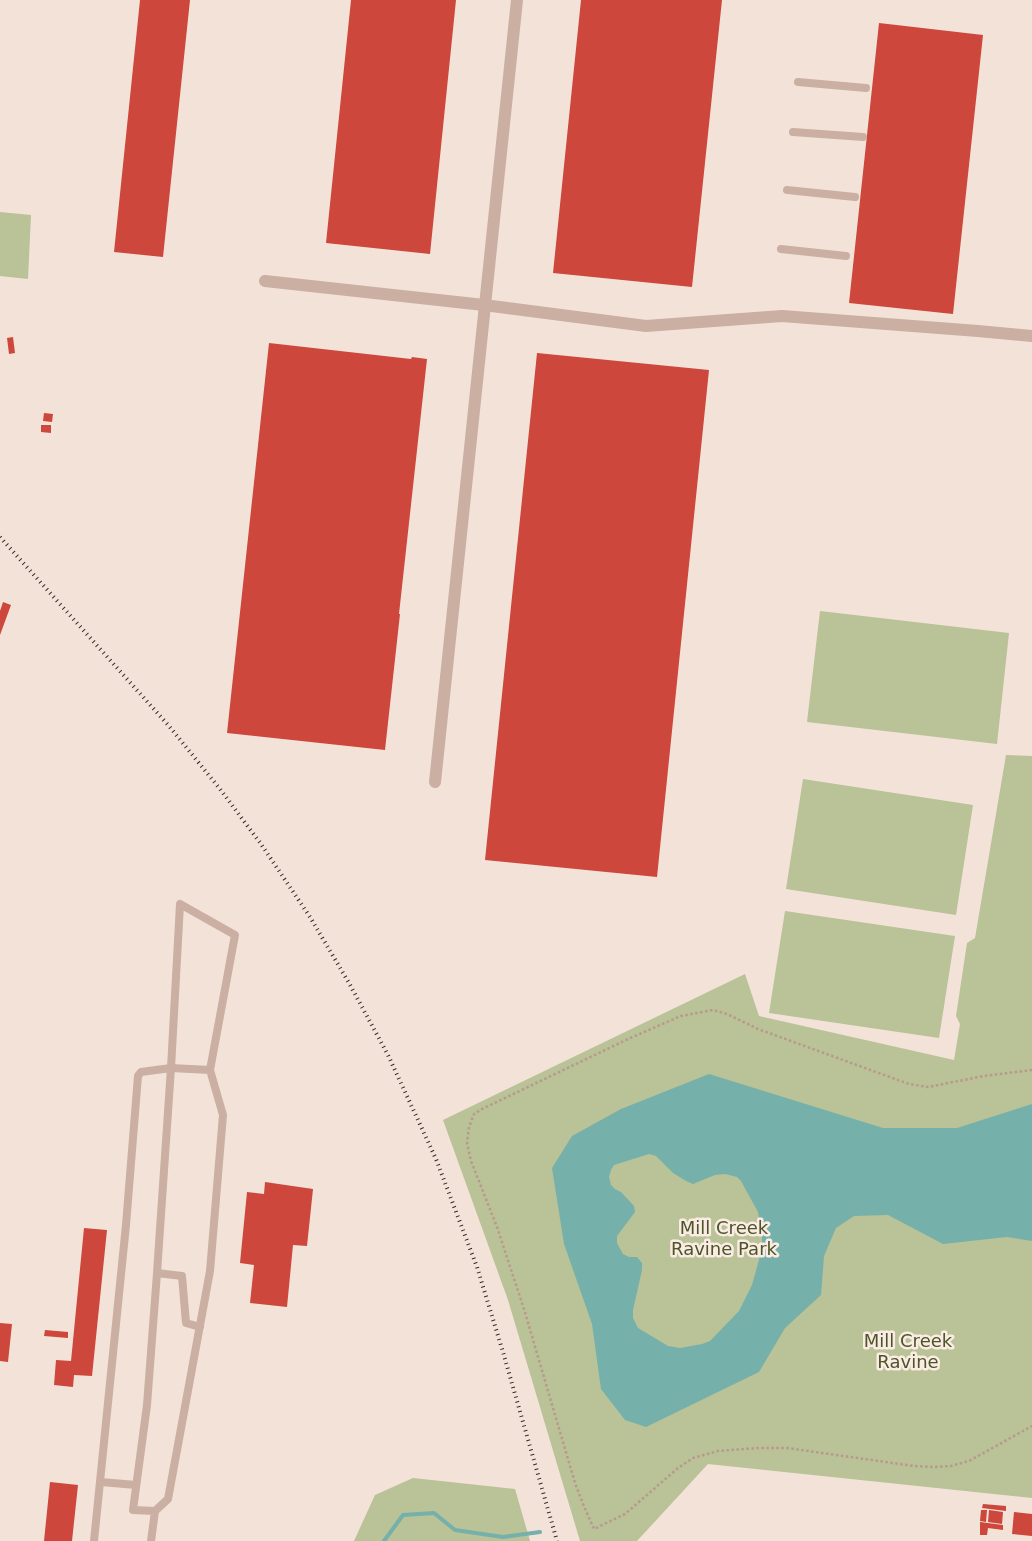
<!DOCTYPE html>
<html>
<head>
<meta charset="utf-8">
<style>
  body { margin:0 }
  canvas { display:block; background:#f2e2d8 }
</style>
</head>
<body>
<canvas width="1032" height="1541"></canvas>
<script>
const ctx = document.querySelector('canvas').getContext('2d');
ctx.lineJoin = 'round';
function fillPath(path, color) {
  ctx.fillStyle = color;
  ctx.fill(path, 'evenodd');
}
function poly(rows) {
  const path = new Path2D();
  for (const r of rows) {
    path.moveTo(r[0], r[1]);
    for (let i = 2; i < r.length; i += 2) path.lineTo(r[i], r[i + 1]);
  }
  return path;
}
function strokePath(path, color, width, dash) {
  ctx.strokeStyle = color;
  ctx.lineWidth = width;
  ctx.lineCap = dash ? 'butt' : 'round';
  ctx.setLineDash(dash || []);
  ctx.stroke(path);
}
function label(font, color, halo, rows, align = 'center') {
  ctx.font = font + ' "DejaVu Sans",sans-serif';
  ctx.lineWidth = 5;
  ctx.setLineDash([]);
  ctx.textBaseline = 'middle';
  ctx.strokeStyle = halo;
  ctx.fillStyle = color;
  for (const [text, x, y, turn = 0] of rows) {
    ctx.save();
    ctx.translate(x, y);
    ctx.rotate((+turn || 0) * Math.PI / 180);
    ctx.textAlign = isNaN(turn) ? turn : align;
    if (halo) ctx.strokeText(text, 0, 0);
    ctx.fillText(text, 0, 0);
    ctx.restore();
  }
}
fillPath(poly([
  [0,212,31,215,28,279,0,276],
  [820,611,1009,633,997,744,807,722],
  [1006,755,1032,756,1032,1498,708,1464,637,1541,580,1541,508,1300,443,1120,745,974,759,1016,954,1060,960,1024,956,1016,967,943,975,938],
  [803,779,973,805,956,915,786,889],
  [785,911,955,936,939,1038,769,1013],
  [413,1478,515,1489,530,1541,354,1541,375,1495]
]), '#bac297');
fillPath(poly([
  [709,1074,883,1128,957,1128,1032,1104,1032,1241,1007,1237,943,1244,888,1215,854,1216,836,1228,824,1256,821,1295,785,1328,759,1372,646,1427,625,1420,601,1389,592,1324,564,1244,552,1168,572,1136,621,1109],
  [649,1154,656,1156,673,1173,686,1181,693,1184,715,1175,725,1174,737,1177,741,1181,758,1212,762,1235,762,1249,752,1285,739,1311,710,1341,702,1344,680,1348,668,1346,638,1328,633,1318,633,1310,642,1270,642,1263,637,1257,629,1257,623,1254,617,1243,617,1236,635,1212,634,1206,621,1192,615,1189,611,1185,609,1177,611,1170,614,1165]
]), '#75b1aa');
strokePath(poly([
  [384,1541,403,1515,434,1513,455,1530,503,1537,540,1532]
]), '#75b1aa', 4);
fillPath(poly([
  [140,0,190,0,163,257,114,252],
  [351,0,456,0,430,254,326,243],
  [581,0,722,0,692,287,553,273],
  [879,23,983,35,953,314,849,303],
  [13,337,15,353,9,354,7,338],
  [269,343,411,359,412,357,427,359,399,614,400,614,385,750,227,733],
  [537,353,709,370,657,877,485,860],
  [44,413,53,414,52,422,43,421],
  [41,425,51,425,51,433,41,432],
  [3,602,11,605,0,635,0,611],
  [265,1182,313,1189,307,1246,293,1245,287,1307,250,1303,254,1265,240,1263,247,1192,264,1194],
  [84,1228,107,1230,92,1376,74,1375,73,1387,54,1385,56,1360,71,1361],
  [0,1323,12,1324,8,1362,0,1361],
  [45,1330,68,1332,68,1338,44,1336],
  [50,1482,78,1485,72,1541,44,1541],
  [983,1504,1006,1506,1006,1511,982,1508],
  [981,1510,987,1510,986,1522,980,1521],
  [989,1510,1003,1512,1002,1524,988,1522],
  [1014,1512,1032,1514,1032,1536,1012,1534],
  [980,1522,1003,1525,1003,1530,988,1528,987,1535,980,1535]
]), '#cd473c');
strokePath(poly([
  [1032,1070,984,1076,928,1087,909,1084,758,1029,727,1014,713,1010,681,1016,626,1040,482,1109,474,1114,469,1127,467,1143,471,1161,497,1227,524,1309,575,1483,583,1504,594,1529,625,1514,678,1468,693,1458,718,1451,758,1448,787,1448,914,1466,933,1467,951,1466,969,1461,1032,1426]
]), '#b7998d', 2.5, [2.5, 2.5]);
strokePath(poly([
  [798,82,866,88],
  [793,132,863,137],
  [787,190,855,197],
  [781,249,846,256],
  [157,1273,182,1276,186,1323,200,1327],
  [101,1482,136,1485],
  [94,1541,126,1225,138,1076,141,1072,171,1068,210,1070],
  [151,1541,155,1511,168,1499,210,1271,223,1115,210,1070,235,935,180,904,171,1068,157,1273,147,1405,133,1510,155,1511]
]), '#cbafa3', 8);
strokePath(poly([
  [265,281,484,305,646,326,782,316,978,331,1032,336],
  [435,782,517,0]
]), '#cbafa3', 12);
strokePath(poly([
  [0,537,169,726,220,789,261,844,310,917,349,983,388,1055,436,1159,477,1267,503,1352,557,1541]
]), '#352826', 4, [1, 4]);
label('18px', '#4c5528', '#faece4', [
  ["Mill Creek",724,1229],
  ["Ravine Park",724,1250],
  ["Mill Creek",908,1342],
  ["Ravine",908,1363]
]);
</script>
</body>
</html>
